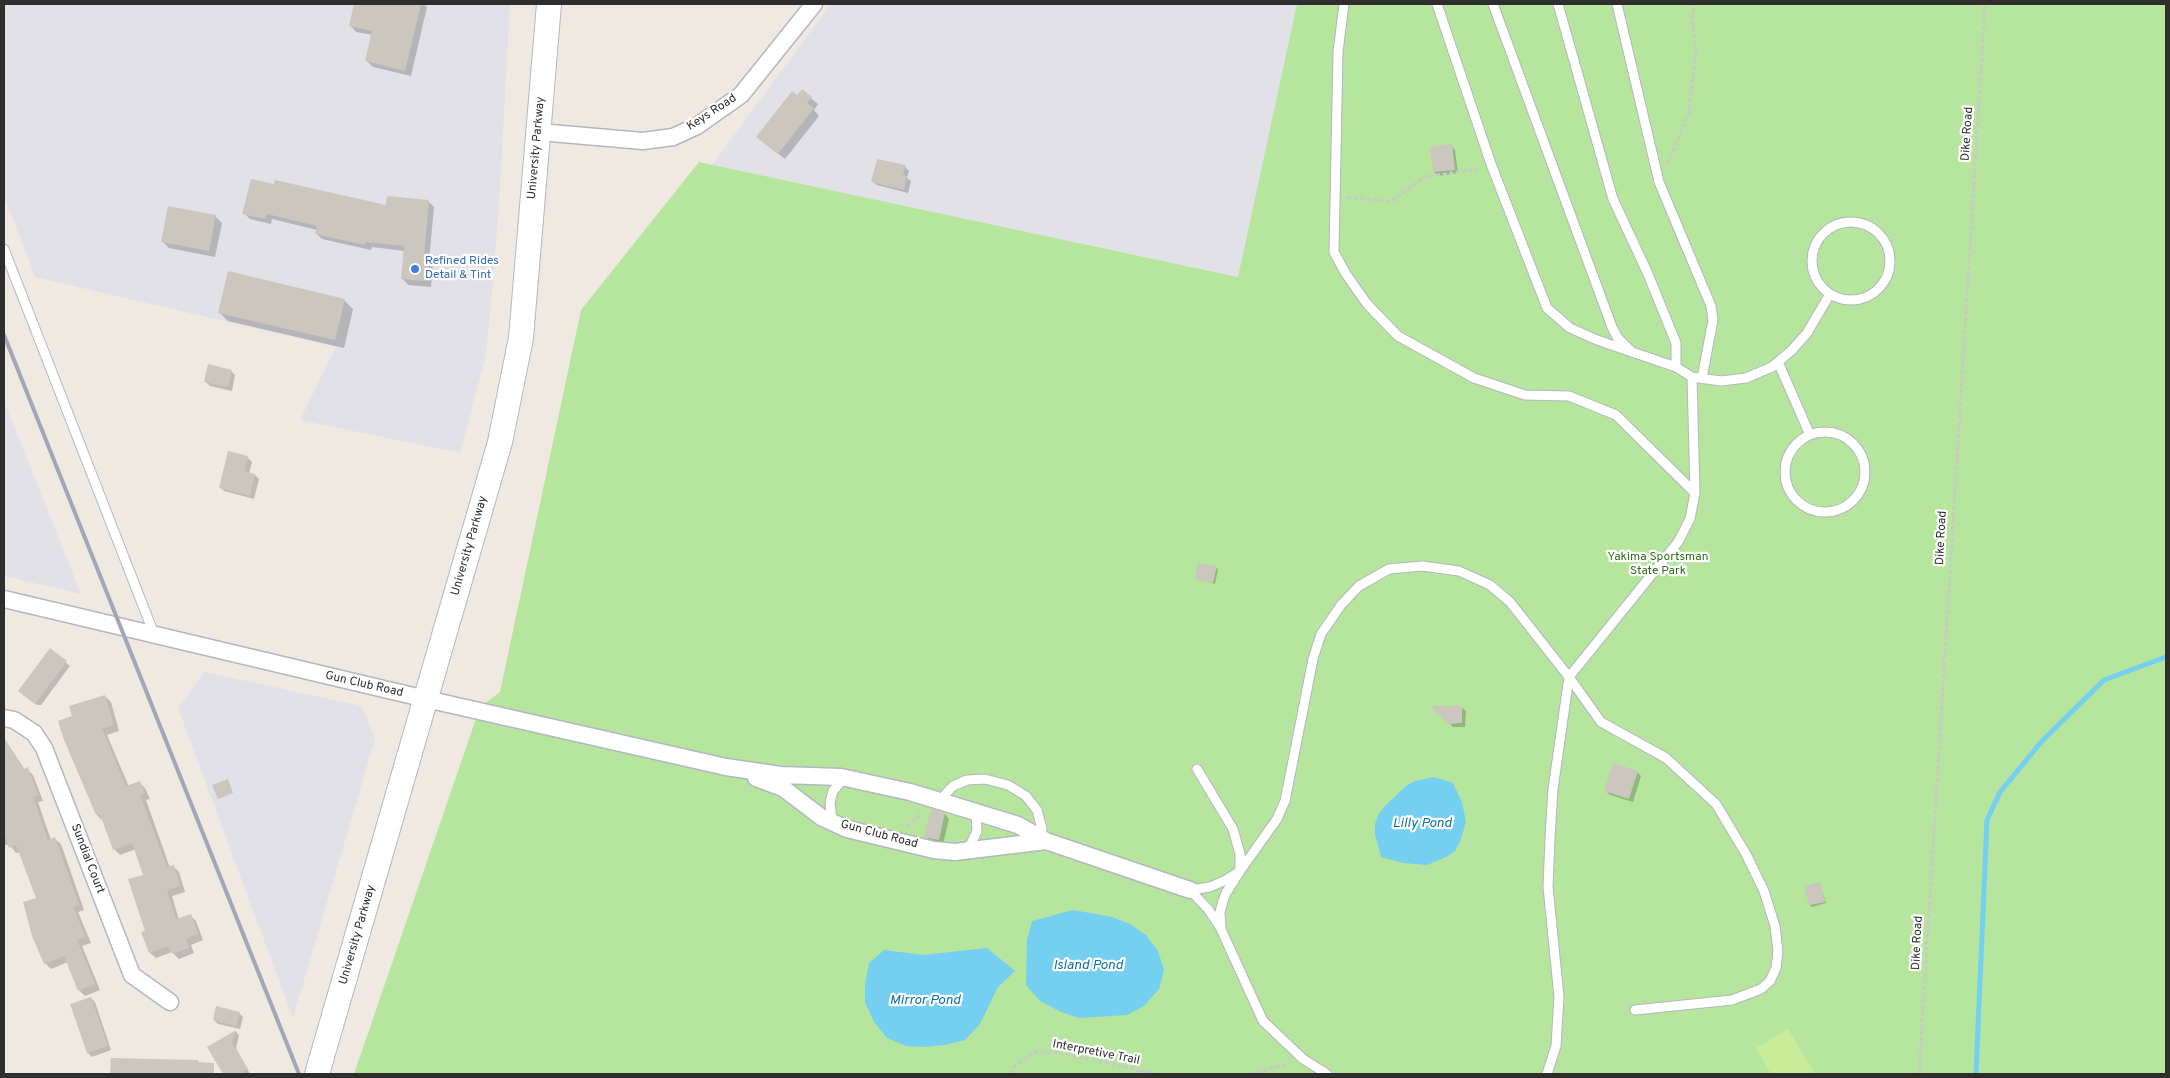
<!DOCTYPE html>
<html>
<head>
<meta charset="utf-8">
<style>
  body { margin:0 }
  #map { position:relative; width:2170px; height:1078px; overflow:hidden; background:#efe9e1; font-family:Overpass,sans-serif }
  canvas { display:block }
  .frame { position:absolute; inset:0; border:5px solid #2e2e2e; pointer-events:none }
</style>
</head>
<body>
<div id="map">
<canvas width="2170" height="1078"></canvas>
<div class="frame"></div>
</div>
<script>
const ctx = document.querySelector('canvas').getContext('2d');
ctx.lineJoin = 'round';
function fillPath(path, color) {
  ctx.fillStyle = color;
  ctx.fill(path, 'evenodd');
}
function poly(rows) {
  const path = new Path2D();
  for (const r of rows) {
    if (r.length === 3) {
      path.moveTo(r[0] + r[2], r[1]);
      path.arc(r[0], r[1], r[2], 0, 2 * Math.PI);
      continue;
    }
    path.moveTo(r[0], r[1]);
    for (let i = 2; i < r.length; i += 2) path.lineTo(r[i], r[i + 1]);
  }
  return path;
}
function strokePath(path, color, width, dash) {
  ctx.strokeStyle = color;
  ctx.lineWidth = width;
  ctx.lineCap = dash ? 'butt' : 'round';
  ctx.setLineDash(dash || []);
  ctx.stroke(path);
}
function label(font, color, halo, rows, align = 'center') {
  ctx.font = font + ' Overpass,sans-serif';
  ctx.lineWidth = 4.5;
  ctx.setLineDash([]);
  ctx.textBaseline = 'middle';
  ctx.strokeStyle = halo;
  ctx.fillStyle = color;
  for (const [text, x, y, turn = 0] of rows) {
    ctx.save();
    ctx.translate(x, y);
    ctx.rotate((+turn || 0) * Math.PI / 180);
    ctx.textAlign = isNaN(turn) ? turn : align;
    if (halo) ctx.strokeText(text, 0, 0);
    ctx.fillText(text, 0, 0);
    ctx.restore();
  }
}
fillPath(poly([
  [4,4,510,4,499,205,489,325,485,359,460,453,300,420,336,347,35,277,4,195],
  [831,4,1297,4,1239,277,712,165],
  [4,401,81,594,4,576],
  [205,672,362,706,375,739,293,1018,178,708]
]), '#e3e1e8');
fillPath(poly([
  [1297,4,2166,4,2166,1074,354,1074,480,707,500,692,581,310,699,162,1238,277]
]), '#b6e59e');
fillPath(poly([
  [1788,1029,1815,1074,1771,1074,1756,1048]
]), '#c9ec9a');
fillPath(poly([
  [1434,777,1453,783,1462,802,1466,822,1460,842,1455,851,1446,857,1427,865,1403,863,1381,857,1375,834,1375,824,1378,815,1385,806,1406,786,1415,781],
  [1073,910,1112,917,1130,924,1146,935,1158,951,1164,970,1159,989,1144,1006,1127,1015,1079,1018,1061,1012,1040,1001,1026,985,1027,940,1032,921],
  [987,948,1015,971,998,987,980,1024,965,1040,945,1045,925,1047,906,1046,887,1038,874,1022,865,1003,865,985,869,963,884,950,923,955]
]), '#75cff0');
fillPath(poly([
  [355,4,424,4,427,7,411,76,373,67,367,61,373,35,356,32,350,25],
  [802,91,818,104,814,110,819,116,785,159,764,143],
  [1451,146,1455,150,1458,173,1438,176,1434,172],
  [905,167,909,171,907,178,911,181,908,193,877,185,872,181],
  [428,201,434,207,429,261,433,264,431,287,408,285,402,278,405,251,372,247,371,250,322,239,316,233,317,230,272,219,271,224,250,219,244,213,387,207],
  [215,216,222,223,215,257,169,248,163,242],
  [344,300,353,309,344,348,228,321,219,312],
  [231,371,235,375,232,391,210,386,205,381],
  [229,453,248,458,252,462,249,474,255,475,259,479,254,499,224,491,220,487],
  [1216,567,1218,569,1215,584,1197,579],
  [50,650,70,666,41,705,37,705,23,695],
  [105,696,111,702,119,731,107,735,129,787,139,782,145,788,150,799,146,800,170,868,174,867,179,872,185,892,172,896,179,920,190,915,196,921,203,940,191,945,194,953,179,959,172,952,156,958,150,953,146,932,145,875,136,849,120,855,114,849,103,821,97,815,65,740,74,717],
  [1433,707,1461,707,1466,711,1465,727,1453,727],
  [4,738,25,770,27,769,33,775,43,801,38,802,51,840,55,839,61,844,84,910,78,912,91,943,82,946,100,990,85,996,79,990,68,962,51,969,45,963,37,898,20,852,16,853,9,844,4,846],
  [1637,772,1641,776,1633,802,1610,795,1605,790],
  [945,814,949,819,943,844,930,841,926,836],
  [1820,884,1826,903,1812,907,1810,905],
  [91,998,95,1002,111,1050,92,1057,88,1053,72,1005],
  [239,1013,243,1017,240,1029,218,1024,214,1020],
  [235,1031,239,1035,236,1048,250,1074,225,1074,210,1051],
  [112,1059,198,1061,201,1065,201,1074,112,1074]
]), '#0003');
strokePath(poly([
  [1976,1074,1987,820,2000,792,2042,741,2104,680,2166,657]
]), '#75cff0', 5);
fillPath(poly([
  [354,4,421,4,405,71,365,61,372,31,349,26],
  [802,89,812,97,807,103,814,108,778,154,756,137,792,91,797,95],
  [1452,144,1455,170,1433,172,1430,147],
  [877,159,906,165,903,175,907,176,904,190,871,182],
  [251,179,274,184,275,180,386,205,387,196,429,200,424,257,427,257,425,281,401,279,404,246,366,242,365,245,315,234,317,226,267,214,265,219,242,214],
  [168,206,216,215,209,251,161,242],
  [228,271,345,299,335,340,218,313],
  [208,364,232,370,228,387,204,382],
  [228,451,248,456,244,471,255,474,250,496,219,488],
  [1198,563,1217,566,1213,583,1195,580],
  [50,648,67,661,35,704,18,691],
  [105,695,114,725,102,729,126,786,140,781,145,793,140,795,167,867,174,865,180,886,167,890,176,919,191,914,198,934,186,939,189,948,172,954,168,946,149,953,141,932,145,931,128,879,143,875,132,843,113,850,100,814,96,815,64,740,58,721,72,716,69,706],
  [1430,706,1462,706,1462,723,1448,724],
  [4,739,24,769,28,767,38,795,33,797,48,840,55,837,79,905,73,907,86,937,77,940,95,984,78,991,64,956,44,964,32,936,23,902,36,898,16,845,9,848,4,832],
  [1613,763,1638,771,1629,799,1604,791],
  [228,779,233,793,218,799,212,785],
  [931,809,945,813,939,840,924,837],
  [1820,882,1825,902,1809,905,1804,886],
  [91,997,108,1046,87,1053,70,1004],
  [216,1006,240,1012,236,1026,213,1020],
  [236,1030,232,1043,248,1069,240,1074,223,1074,207,1047],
  [111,1058,198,1060,198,1062,214,1063,214,1074,110,1074]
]), '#cbc7bf');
const service = poly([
  [1344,4,1338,52,1334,252,1346,274,1367,304,1398,336,1474,378,1525,395,1569,396,1616,415,1695,493],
  [1437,4,1491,164,1547,308,1570,328,1597,340,1676,367,1692,377,1721,381,1746,378,1772,367,1792,350,1807,333,1830,294],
  [1493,4,1612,327,1617,337,1631,351],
  [1558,4,1613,199,1648,274,1676,343,1676,367],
  [1617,4,1659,182,1711,306,1713,320,1702,378],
  [1851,261,39],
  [4,249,154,634],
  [1778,362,1810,435],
  [1825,472,40],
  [1197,769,1233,829,1240,854,1240,871,1226,893,1223,901,1220,912,1221,927],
  [939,801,953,786,967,780,985,779,1008,785,1026,796,1037,810,1042,829,1042,839],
  [832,822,830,802,833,791,844,778],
  [965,849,971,844,977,831,976,812],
  [1635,1010,1732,1000,1761,989,1770,981,1776,968,1778,951,1775,926,1764,891,1746,854,1716,804,1666,758,1601,722,1569,677,1678,542,1690,519,1695,493,1692,377],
  [1327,1074,1303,1059,1263,1021,1220,927,1208,909,1190,890,1210,887,1226,880,1240,871,1277,819,1285,801,1313,659,1321,634,1341,605,1359,586,1389,569,1422,566,1459,571,1490,585,1510,602,1569,677,1553,789,1550,838,1548,887,1559,997,1556,1046,1547,1074]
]);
const minor = poly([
  [539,132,643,141,673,137,697,126,741,95,814,4],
  [4,599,426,699,726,767,780,775,841,777,910,792,1018,825,1046,841,1190,890],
  [4,718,14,720,34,733,44,748,132,975,170,1002],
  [756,778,783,788,821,817,847,829,934,850,955,852,1046,841]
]);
const secondary = poly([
  [317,1074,500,442,521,338,549,4]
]);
strokePath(service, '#b4b7c1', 11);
strokePath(minor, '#b4b7c1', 19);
strokePath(secondary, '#b4b7c1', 26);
strokePath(poly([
  [1668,163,1689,112,1696,50,1692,19,1695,4],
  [1347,197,1388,201,1394,200,1424,177,1479,169],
  [906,826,919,816,920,811],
  [1011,1074,1015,1066,1034,1052,1059,1053,1158,1074],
  [1251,1074,1290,1063],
  [1919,1074,1985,4]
]), '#c9c9c9', 3, [4, 2.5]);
strokePath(service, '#fff', 9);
strokePath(minor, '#fff', 16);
strokePath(secondary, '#fff', 24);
strokePath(poly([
  [4,335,299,1074]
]), '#a3a6b8', 4);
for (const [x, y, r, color] of [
  [415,269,5,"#3f7fe0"]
]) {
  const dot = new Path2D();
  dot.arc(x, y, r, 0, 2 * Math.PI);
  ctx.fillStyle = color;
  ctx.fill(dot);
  strokePath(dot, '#fff', 2);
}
label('12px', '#2e2e2e', '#fff', [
  ["Keys Road",712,113,-33],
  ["Dike Road",1968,134,-86],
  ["University Parkway",537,148,-85],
  ["Dike Road",1942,538,-87],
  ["University Parkway",470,546,-74],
  ["Gun Club Road",364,685,13],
  ["Gun Club Road",879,835,15],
  ["Sundial Court",87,859,69],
  ["University Parkway",358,935,-74],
  ["Dike Road",1918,943,-87],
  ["Interpretive Trail",1096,1053,11]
]);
label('12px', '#366cbe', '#fff', [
  ["Refined Rides",425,262],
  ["Detail & Tint",425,276]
], 'left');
label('12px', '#2c6e1b', '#fff', [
  ["Yakima Sportsman",1658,558],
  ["State Park",1658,572]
]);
label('italic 14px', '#0d6fa3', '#fff', [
  ["Lilly Pond",1422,824],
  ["Island Pond",1088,966],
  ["Mirror Pond",925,1001]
]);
</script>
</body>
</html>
